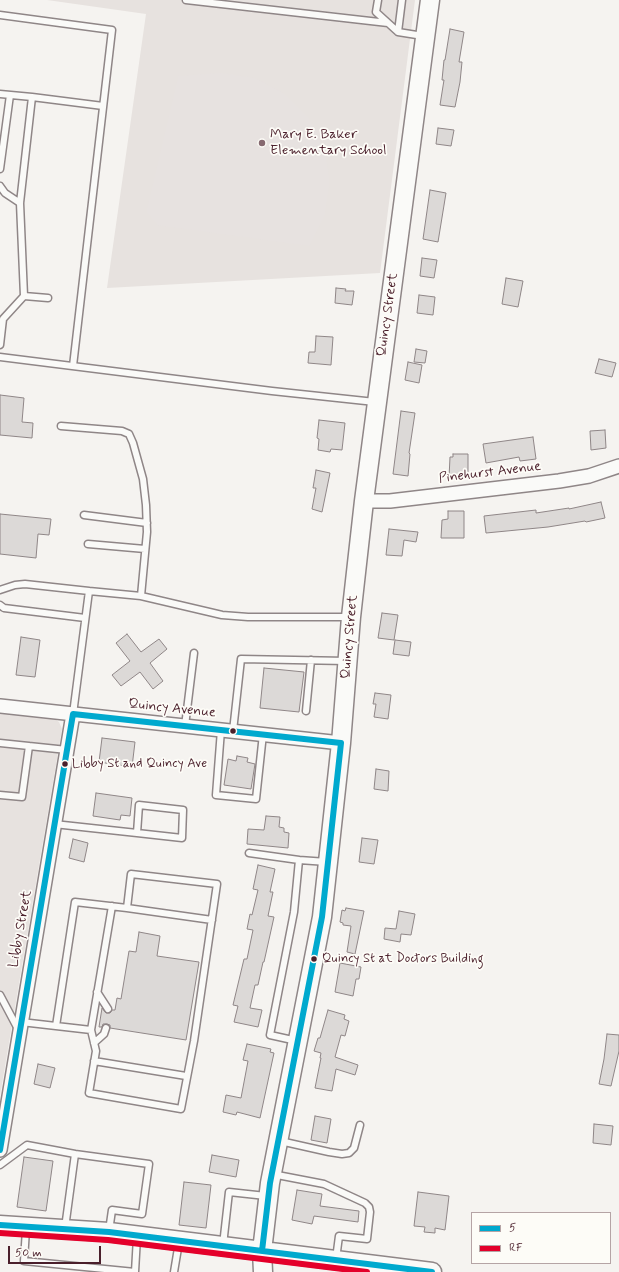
<!DOCTYPE html>
<html>
<head>
<meta charset="utf-8">
<style>
  body { margin:0 }
  #map { position:relative; width:619px; height:1272px; overflow:hidden; background:#f5f3f0; font-family:Mynerve,sans-serif }
  canvas { display:block }
  .legend { position:absolute; left:471px; top:1212px; width:140px; height:52px; box-sizing:border-box; background:#fdfcf7; border:1px solid #b5a4a5; margin:0; padding:5px 7px; list-style:none; font-size:12px; color:#4a1f2b }
  .legend li { display:flex; align-items:center; gap:8px; height:20px }
  .legend b { width:20px; border:1px solid #b5a4a5 }
  .scale { position:absolute; left:8px; top:1246px; width:93px; height:18px; box-sizing:border-box; border:2px solid #4a1f2b; border-top:0; padding-left:5px; font-size:12px; line-height:14px; white-space:nowrap; color:#4a1f2b; -webkit-text-stroke:3px #fdfcf7; paint-order:stroke }
</style>
</head>
<body>
<div id="map">
<canvas width="619" height="1272"></canvas>
<ul class="legend">
<li><b style="height:5px;background:#00a9ce"></b>5</li>
<li><b style="height:5px;background:#e4002b"></b>RF</li>
</ul>
<div class="scale">50 m</div>
</div>
<script>
const ctx = document.querySelector('canvas').getContext('2d');
ctx.lineJoin = 'round';
function fillPath(path, color) {
  ctx.fillStyle = color;
  ctx.fill(path, 'evenodd');
}
function poly(rows) {
  const path = new Path2D();
  for (const r of rows) {
    path.moveTo(r[0], r[1]);
    for (let i = 2; i < r.length; i += 2) path.lineTo(r[i], r[i + 1]);
  }
  return path;
}
function strokePath(path, color, width, dash) {
  ctx.strokeStyle = color;
  ctx.lineWidth = width;
  ctx.lineCap = dash ? 'butt' : 'round';
  ctx.setLineDash(dash || []);
  ctx.stroke(path);
}
function label(font, color, halo, rows, align = 'center') {
  ctx.font = font + ' Mynerve,sans-serif';
  ctx.lineWidth = 3.5;
  ctx.setLineDash([]);
  ctx.textBaseline = 'middle';
  ctx.strokeStyle = halo;
  ctx.fillStyle = color;
  for (const [text, x, y, turn = 0] of rows) {
    ctx.save();
    ctx.translate(x, y);
    ctx.rotate((+turn || 0) * Math.PI / 180);
    ctx.textAlign = isNaN(turn) ? turn : align;
    if (halo) ctx.strokeText(text, 0, 0);
    ctx.fillText(text, 0, 0);
    ctx.restore();
  }
}
fillPath(poly([
  [47,0,415,0,380,273,107,288,146,14],
  [0,713,53,718,59,722,62,729,0,1096]
]), '#e7e2df');
fillPath(poly([
  [221,73,255,78,285,94,309,118,325,148,330,182,325,215,310,246,157,225,146,212,178,76]
]), '#e7e2e0');
const building = poly([
  [450,29,464,32,459,62,462,62,460,82,455,107,440,105,444,80,442,80,444,60,445,60,450,29],
  [438,128,454,130,451,146,436,144,438,128],
  [430,190,446,193,438,242,423,239,430,190],
  [422,258,437,260,434,278,420,276,422,258],
  [506,278,523,281,518,307,502,304,506,278],
  [336,288,346,289,345,291,354,291,352,305,335,303,336,288],
  [419,295,435,297,433,315,417,313,419,295],
  [316,336,333,337,331,365,308,363,309,352,315,352,316,336],
  [416,349,427,351,425,363,414,362,416,349],
  [599,359,616,363,612,377,595,373,599,359],
  [408,362,422,365,419,383,405,380,408,362],
  [0,395,24,398,22,422,33,423,32,438,0,435,0,395],
  [401,411,415,413,409,453,410,454,408,476,393,474,401,411],
  [319,420,345,423,342,450,331,449,330,452,318,450,319,439,317,438,319,420],
  [605,430,606,448,591,450,590,431,605,430],
  [533,437,536,459,520,461,519,457,486,463,483,444,533,437],
  [453,454,468,454,468,473,463,473,463,478,449,478,450,457,453,457,453,454],
  [316,470,330,473,322,512,312,509,316,488,313,488,316,470],
  [601,502,605,518,586,522,585,521,548,527,486,533,484,516,536,510,536,513,569,508,569,509,601,502],
  [448,511,464,511,464,538,441,538,442,520,448,519,448,511],
  [0,514,51,519,49,535,38,534,36,558,0,554,0,514],
  [389,529,418,532,416,542,404,540,402,556,386,555,389,529],
  [382,613,398,615,394,640,378,638,382,613],
  [127,634,141,652,159,639,167,649,150,663,163,681,153,689,140,672,121,686,112,675,130,661,116,643,127,634],
  [21,637,40,640,35,677,16,675,21,637],
  [395,640,411,642,409,656,393,654,395,640],
  [264,668,304,672,299,712,260,708,264,668],
  [375,693,391,695,388,719,374,717,376,704,373,704,375,693],
  [102,738,135,742,132,767,99,762,102,738],
  [237,756,248,758,247,762,255,764,251,789,224,785,228,759,236,761,237,756],
  [376,769,389,771,388,791,374,789,376,769],
  [96,793,132,798,130,816,121,815,120,820,93,816,96,793],
  [266,816,280,817,279,827,284,828,284,832,289,833,288,848,247,844,248,829,264,830,266,816],
  [362,838,378,840,374,864,359,862,362,838],
  [73,839,88,843,84,862,69,858,73,839],
  [258,865,275,869,270,892,273,892,268,916,274,917,264,962,263,962,258,985,255,985,250,1008,262,1010,258,1027,234,1022,238,1006,233,1005,244,959,247,959,253,930,247,929,250,914,252,915,258,890,253,889,258,865],
  [346,908,364,911,355,954,347,952,351,926,343,925,343,923,340,922,342,910,345,911,346,908],
  [399,911,415,914,411,935,401,934,400,942,384,939,385,928,396,929,399,911],
  [139,932,160,936,157,956,199,962,186,1040,110,1028,110,1025,107,1024,103,1024,102,1027,99,1027,102,1008,106,1013,110,1013,112,1010,115,1010,117,998,121,999,129,951,136,952,139,932],
  [340,963,361,967,359,979,356,979,353,996,335,992,340,963],
  [328,1010,345,1015,344,1019,349,1021,345,1036,341,1035,335,1057,358,1065,355,1075,336,1069,332,1091,315,1088,321,1058,320,1058,321,1053,314,1051,318,1038,320,1038,328,1010],
  [607,1034,619,1035,619,1051,611,1086,599,1084,604,1059,607,1034],
  [247,1044,271,1049,270,1052,274,1053,260,1118,237,1112,236,1115,223,1112,226,1095,241,1098,248,1061,243,1060,247,1044],
  [38,1064,55,1068,50,1088,34,1084,38,1064],
  [315,1116,331,1119,327,1143,311,1140,315,1116],
  [594,1124,613,1126,611,1145,593,1143,594,1124],
  [212,1155,239,1160,236,1177,209,1172,212,1155],
  [24,1157,53,1161,46,1211,17,1207,24,1157],
  [184,1182,211,1185,206,1228,179,1225,184,1182],
  [297,1190,322,1194,320,1206,359,1211,358,1222,314,1216,312,1224,292,1220,297,1190],
  [418,1192,449,1196,445,1230,435,1228,435,1233,424,1232,425,1227,414,1226,418,1192]
]);
fillPath(building, '#dcd9d7');
strokePath(building, '#8f8687', 1);
const lane = poly([
  [186,0,388,23],
  [378,0,376,12,398,32,423,36],
  [0,15,112,30,73,366],
  [398,32,402,0],
  [0,94,32,97,20,203,24,296,3,319,0,345],
  [32,97,103,106],
  [0,169,10,95],
  [0,186,5,193,20,203],
  [24,296,48,298],
  [0,357,272,391,375,402],
  [61,426,122,431,129,434,133,443,143,479,146,505,147,532,141,596],
  [84,515,147,523],
  [88,544,145,549],
  [0,590,15,585,25,584,89,591,73,714],
  [89,591,141,596,222,615,248,617,349,617],
  [0,605,4,608,85,618],
  [306,711,311,660],
  [185,726,194,653],
  [221,730,216,795,256,799,263,734],
  [233,731,241,659,347,661],
  [0,743,67,750],
  [0,795,22,797,29,746],
  [54,824,137,833,182,838,183,810,139,805,137,833],
  [249,853,299,860],
  [127,908,212,920],
  [97,992,108,1009],
  [0,995,18,1029],
  [21,1022,91,1030,96,1051,89,1093,181,1109,194,1041,217,884,131,874,127,908,75,902,56,1026],
  [91,1030,112,906],
  [297,1041,270,1035,294,912,299,860,327,862],
  [94,1043,104,1034,106,1028],
  [94,1061,186,1076],
  [280,1141,329,1152,342,1154,349,1153,354,1148,360,1125],
  [0,1165,27,1145,75,1154],
  [272,1174,324,1184,365,1203,369,1207,370,1212,367,1239,339,1236,336,1259],
  [65,1228,75,1154,149,1164,142,1214,112,1210,109,1231],
  [26,1229,24,1261,135,1272,137,1237],
  [223,1245,229,1192,266,1196],
  [174,1272,179,1242]
]);
const street = poly([
  [364,501,390,501,559,481,589,476,619,466],
  [0,706,341,743],
  [0,1150,73,714]
]);
const secondary = poly([
  [0,1225,109,1232,432,1272],
  [263,1272,262,1251,270,1183,322,917,341,743,351,617,364,501,430,0]
]);
strokePath(lane, '#8f8687', 9);
strokePath(street, '#8f8687', 16);
strokePath(secondary, '#8f8687', 21);
strokePath(lane, '#fafaf8', 6);
strokePath(street, '#fafaf8', 13);
strokePath(secondary, '#fafaf8', 18);
strokePath(poly([
  [0,1150,73,714,341,743,322,917,270,1183,262,1251],
  [0,1225,109,1232,432,1272]
]), '#00a9ce', 6);
strokePath(poly([
  [0,1233,108,1240,367,1272]
]), '#e4002b', 6);
for (const [x, y, r, color] of [
  [262,143,4,"#866970"],
  [233,731,3.5,"#4a1f2b"],
  [65,764,3.5,"#4a1f2b"],
  [314,959,3.5,"#4a1f2b"]
]) {
  const dot = new Path2D();
  dot.arc(x, y, r, 0, 2 * Math.PI);
  ctx.fillStyle = color;
  ctx.fill(dot);
  strokePath(dot, '#fdfcf7', 1.5);
}
label('13px', '#4a1f2b', '#fdfcf7', [
  ["Libby St and Quincy Ave",72,764],
  ["Quincy St at Doctors Building",322,959]
], 'left');
label('14px', '#4a1f2b', '#fdfcf7', [
  ["Mary E. Baker",270,135],
  ["Elementary School",270,151]
], 'left');
label('14px', '#4a1f2b', '#fdfcf7', [
  ["Quincy Street",388,315,-82],
  ["Pinehurst Avenue",490,473,-7],
  ["Quincy Street",350,637,-85],
  ["Quincy Avenue",172,709,6],
  ["Libby Street",21,929,-80]
]);
</script>
</body>
</html>
